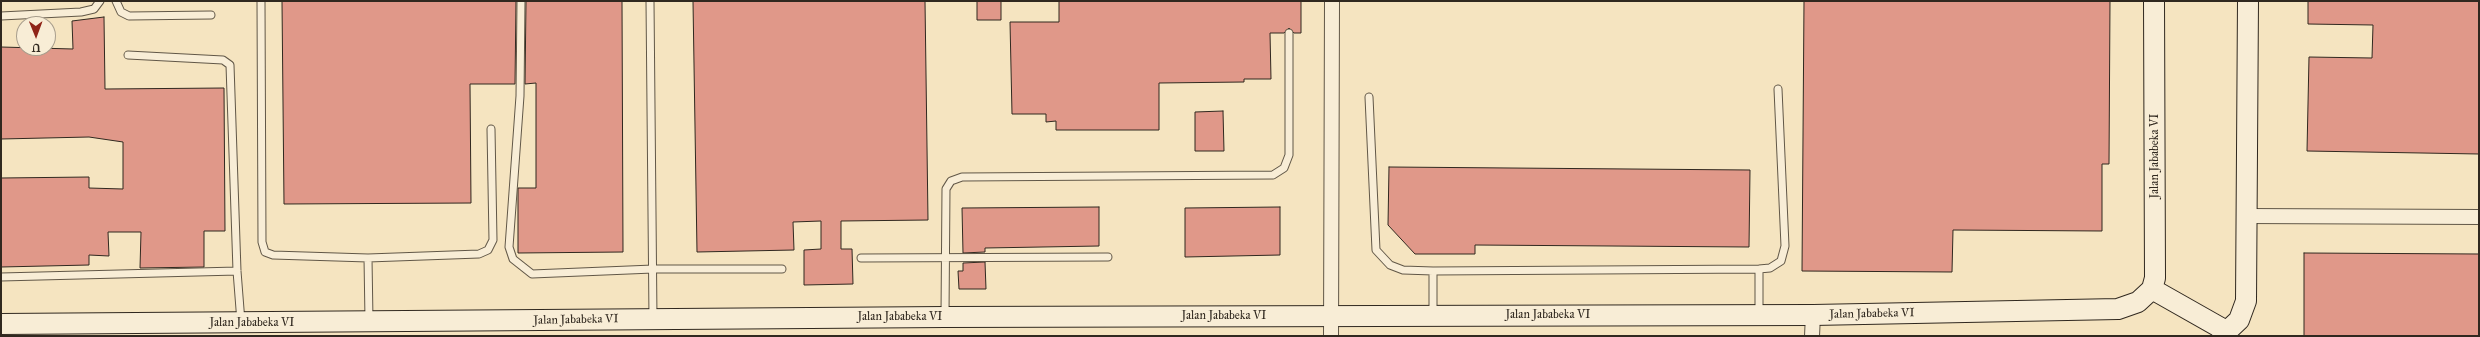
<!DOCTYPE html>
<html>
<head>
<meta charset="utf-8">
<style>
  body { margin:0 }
  #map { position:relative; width:2480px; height:337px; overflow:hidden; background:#f5e4c0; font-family:"IM FELL Great Primer",serif }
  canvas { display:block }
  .frame { position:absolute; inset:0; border:2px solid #30281f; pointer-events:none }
  .north { position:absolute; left:16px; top:16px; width:40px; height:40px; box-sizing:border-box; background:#f8edd6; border:1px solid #a89e8d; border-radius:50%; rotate:179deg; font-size:11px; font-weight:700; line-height:16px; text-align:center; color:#30281f }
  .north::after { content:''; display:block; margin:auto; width:14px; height:18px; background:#8f2418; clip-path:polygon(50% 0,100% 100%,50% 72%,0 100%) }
</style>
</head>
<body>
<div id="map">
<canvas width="2480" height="337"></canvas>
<div class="frame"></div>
<div class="north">U</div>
</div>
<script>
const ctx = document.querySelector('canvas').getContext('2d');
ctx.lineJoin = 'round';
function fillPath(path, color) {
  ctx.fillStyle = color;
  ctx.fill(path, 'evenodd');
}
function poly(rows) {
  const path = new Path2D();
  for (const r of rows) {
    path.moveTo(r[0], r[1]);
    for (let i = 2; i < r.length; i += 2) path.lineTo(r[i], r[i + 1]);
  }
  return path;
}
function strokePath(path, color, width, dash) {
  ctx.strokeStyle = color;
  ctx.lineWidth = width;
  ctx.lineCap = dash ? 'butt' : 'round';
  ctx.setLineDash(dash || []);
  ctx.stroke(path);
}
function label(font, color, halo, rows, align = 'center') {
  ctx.font = font + ' "IM FELL Great Primer",serif';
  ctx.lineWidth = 3;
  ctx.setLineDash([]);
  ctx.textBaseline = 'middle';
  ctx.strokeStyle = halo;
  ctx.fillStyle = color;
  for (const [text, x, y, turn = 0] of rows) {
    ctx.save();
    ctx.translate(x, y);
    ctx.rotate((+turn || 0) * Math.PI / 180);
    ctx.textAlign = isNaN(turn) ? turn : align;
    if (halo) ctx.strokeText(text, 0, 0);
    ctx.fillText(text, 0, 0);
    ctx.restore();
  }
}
const building = poly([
  [282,1,516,1,515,84,470,84,471,203,284,204,282,1],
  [526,1,622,1,623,252,518,253,518,188,536,188,536,83,525,84,526,1],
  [693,1,925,1,928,220,841,221,841,249,852,249,853,284,804,285,804,250,821,249,821,221,793,222,794,250,697,252,693,1],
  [977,1,1001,1,1001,20,977,20,977,1],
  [1059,1,1301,1,1301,33,1294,33,1289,28,1284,33,1270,33,1271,79,1244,79,1244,82,1159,83,1159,130,1056,130,1056,121,1046,122,1046,114,1012,114,1010,22,1059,22,1059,1],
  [1804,1,2110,1,2109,164,2102,164,2102,231,1953,230,1952,272,1802,271,1804,1],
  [2308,1,2479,1,2479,154,2307,151,2309,57,2372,58,2373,25,2308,24,2308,1],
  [104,17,105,89,224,88,225,231,204,231,204,267,140,268,141,232,108,232,109,256,89,255,89,265,1,267,1,178,89,177,89,188,123,189,123,142,89,137,1,139,1,47,73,49,72,21,104,17],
  [1223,111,1224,151,1195,151,1195,112,1223,111],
  [1389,167,1750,170,1749,247,1475,245,1475,254,1415,254,1388,225,1389,167],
  [1099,207,1099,246,985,248,985,252,963,253,962,208,1099,207],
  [1280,207,1280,255,1185,257,1185,208,1280,207],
  [2304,253,2479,254,2479,336,2304,336,2304,253],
  [985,262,986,289,959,289,958,271,963,271,963,263,985,262]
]);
fillPath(building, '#e09889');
strokePath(building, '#30281f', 1);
const lane = poly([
  [116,1,121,12,129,16,211,15],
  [261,1,262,242,265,252,273,255,368,258,479,254,488,250,493,240,491,129],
  [521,1,520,96,509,247,513,259,532,274,653,269,782,269],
  [650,1,653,319],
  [1,16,81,12,94,9,100,1],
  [128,55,223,60,230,65,237,271,241,322],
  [1369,97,1376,250,1390,265,1403,270,1433,271,1759,269,1770,268,1781,261,1785,246,1778,89],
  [368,258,369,320],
  [861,258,1108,257],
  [1759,269,1759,313],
  [1433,271,1433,315],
  [1,277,237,271],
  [945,315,946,189,951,181,962,177,1273,175,1284,168,1289,155,1289,33]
]);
const street = poly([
  [2246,216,2479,217],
  [1331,336,1332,1],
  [1812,336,1813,315]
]);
const secondary = poly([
  [2152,289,2228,332],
  [1,324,945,317,1813,315,2118,309,2138,302,2152,289,2155,278,2154,1],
  [2222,336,2239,320,2246,301,2248,1]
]);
strokePath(lane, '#615747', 9);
strokePath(street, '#615747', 16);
strokePath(secondary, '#30281f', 22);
strokePath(lane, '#f8edd6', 7);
strokePath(street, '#f8edd6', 14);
strokePath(secondary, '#f8edd6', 20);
label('12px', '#30281f', '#f8edd6', [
  ["Jalan Jababeka VI",2155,156,-90],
  ["Jalan Jababeka VI",1872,314,-1],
  ["Jalan Jababeka VI",1548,315],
  ["Jalan Jababeka VI",1224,316],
  ["Jalan Jababeka VI",900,317],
  ["Jalan Jababeka VI",576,320,-1],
  ["Jalan Jababeka VI",252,323]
]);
</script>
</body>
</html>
